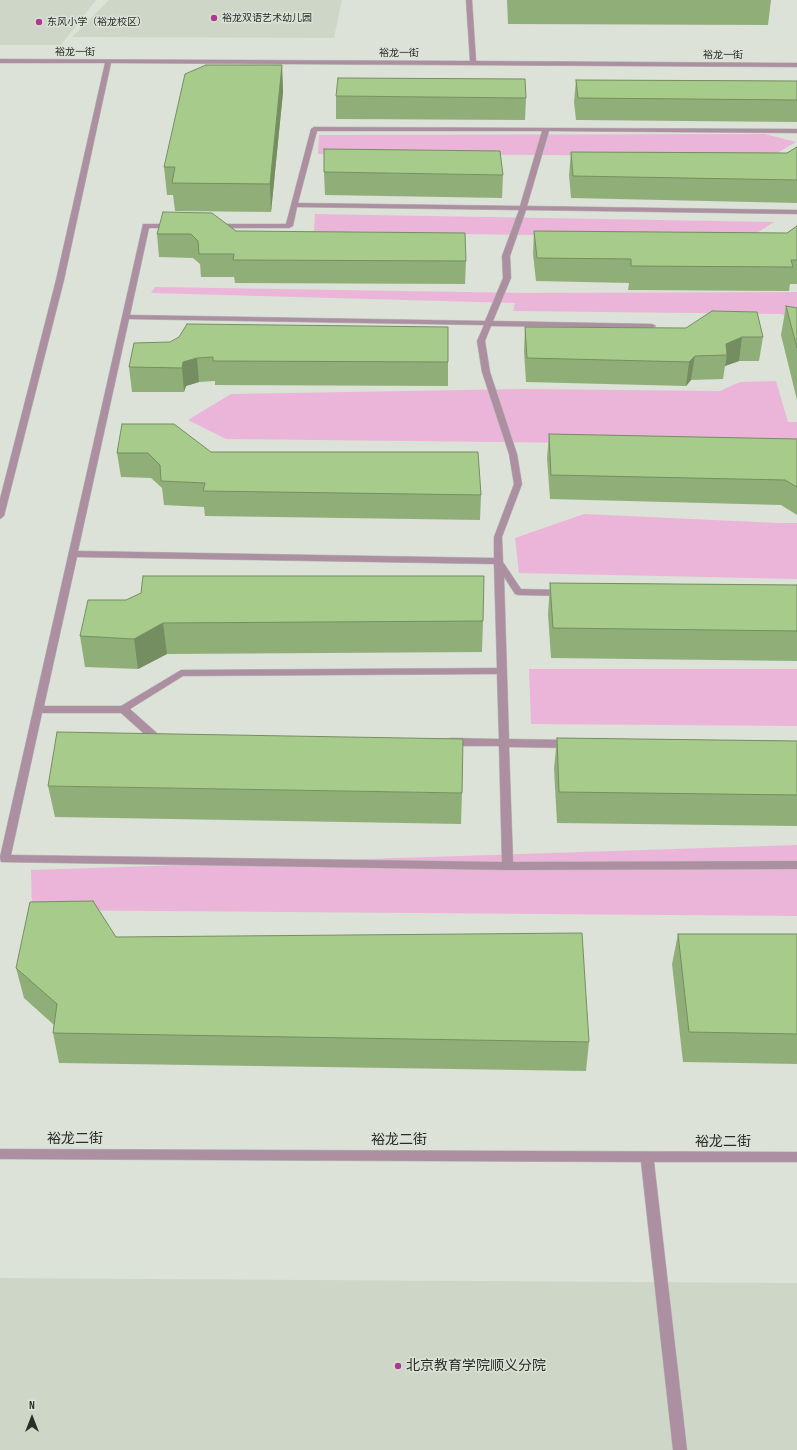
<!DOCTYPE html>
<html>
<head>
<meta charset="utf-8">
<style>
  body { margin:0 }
  #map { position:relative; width:797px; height:1450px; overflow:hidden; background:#dce2d8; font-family:"Sofia Sans Condensed",sans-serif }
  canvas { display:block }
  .north { position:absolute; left:12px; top:1398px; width:40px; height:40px; -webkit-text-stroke:3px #dce2d8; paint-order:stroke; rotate:0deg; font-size:11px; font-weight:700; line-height:16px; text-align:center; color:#2a2c28 }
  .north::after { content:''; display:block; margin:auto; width:14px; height:18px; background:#2a2c28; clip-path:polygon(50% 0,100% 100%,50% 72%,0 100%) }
</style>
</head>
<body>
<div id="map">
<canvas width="797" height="1450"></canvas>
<div class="north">N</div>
</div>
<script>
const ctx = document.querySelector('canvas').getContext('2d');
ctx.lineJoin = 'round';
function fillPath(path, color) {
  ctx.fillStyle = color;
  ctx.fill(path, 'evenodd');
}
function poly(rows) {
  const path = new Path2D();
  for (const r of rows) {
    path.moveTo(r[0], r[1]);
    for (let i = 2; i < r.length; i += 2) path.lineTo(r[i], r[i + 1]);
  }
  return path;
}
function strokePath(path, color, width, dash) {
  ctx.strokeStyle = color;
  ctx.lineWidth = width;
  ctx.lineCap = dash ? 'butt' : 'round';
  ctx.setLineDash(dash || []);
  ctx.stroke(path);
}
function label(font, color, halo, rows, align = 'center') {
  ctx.font = font + ' "Sofia Sans Condensed","Noto Sans SC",sans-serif';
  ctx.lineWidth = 3;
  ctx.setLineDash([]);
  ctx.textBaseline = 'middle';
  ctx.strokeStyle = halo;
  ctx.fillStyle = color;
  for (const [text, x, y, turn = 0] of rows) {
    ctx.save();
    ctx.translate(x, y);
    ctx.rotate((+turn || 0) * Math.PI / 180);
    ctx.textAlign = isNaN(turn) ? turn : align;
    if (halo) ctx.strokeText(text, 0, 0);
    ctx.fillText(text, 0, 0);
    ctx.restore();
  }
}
fillPath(poly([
  [0,0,96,0,61,45,0,45],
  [109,0,342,0,334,38,72,37],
  [0,1278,797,1283,797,1450,0,1450]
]), '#ced7c7');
fillPath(poly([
  [765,134,796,142,772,156,318,154,319,135],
  [315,214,774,222,749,238,314,232],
  [155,287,526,293,797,292,797,320,781,314,513,311,515,303,151,293],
  [776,381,788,422,797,422,797,449,676,444,226,439,188,420,231,394,522,389,720,391,740,382],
  [584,514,778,523,797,523,797,579,519,573,515,538],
  [529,669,797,669,797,726,531,724],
  [797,845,797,916,32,910,31,870]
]), '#eab5d8');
const minor = poly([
  [466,0,472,0,476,61,797,63,797,67,111,63,64,280,4,516,0,519,0,499,56,280,105,63,0,63,0,59,470,61,466,0],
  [314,127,797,129,797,133,549,131,527,206,797,210,797,214,526,210,510,256,511,278,493,321,652,324,656,326,652,328,491,326,485,341,490,372,517,454,522,484,502,537,503,562,521,589,563,590,568,593,563,596,518,595,515,594,504,577,509,739,569,740,573,741,574,744,573,747,569,748,509,747,513,862,797,861,797,869,508,870,1,862,0,857,143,224,171,224,175,226,171,228,149,228,130,315,485,321,503,278,502,256,519,210,297,207,293,226,289,228,212,228,211,226,215,224,286,224,311,129,314,127],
  [317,131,542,131,520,206,298,203,317,131],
  [129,319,484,325,477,341,482,372,509,454,514,484,494,537,494,558,78,551,129,319],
  [77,557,494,564,497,668,181,670,121,706,44,706,77,557],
  [497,674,499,739,451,738,447,739,446,742,447,745,451,746,499,746,502,862,11,855,42,713,121,713,152,741,163,742,167,741,168,738,167,735,158,734,130,709,183,676,497,674],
  [0,1149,797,1152,797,1162,654,1162,687,1450,673,1450,641,1162,0,1159,0,1149]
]);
strokePath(minor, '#b8beb5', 1);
fillPath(minor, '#ac90a2');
fillPath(poly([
  [507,0,771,0,768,25,508,24],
  [282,65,283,92,271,212,175,211,173,195,167,195,164,167],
  [576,80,797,81,797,122,576,120,574,102],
  [336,96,526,98,525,120,336,119],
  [797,147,797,203,571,198,569,175,571,152,787,153],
  [324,172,503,175,502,198,325,195],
  [797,226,797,284,790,284,789,291,628,290,629,283,536,281,533,254,534,231,787,233],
  [236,231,466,261,465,284,235,283,234,277,201,277,200,264,193,258,159,257,157,234],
  [786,306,797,308,797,400,781,335],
  [525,327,763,337,759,361,739,361,725,366,723,379,691,380,686,386,526,382,524,351],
  [134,343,448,362,448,386,215,385,215,381,199,382,186,386,184,392,132,392,129,367],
  [549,434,797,439,797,515,781,505,550,499,547,458],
  [211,452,481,495,480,520,205,516,204,507,164,505,162,488,151,478,121,477,117,453],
  [550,583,797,585,797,661,551,658,548,614],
  [141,593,483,621,482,652,167,654,138,669,85,667,80,636,126,600],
  [557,738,797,741,797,826,557,823,554,769],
  [48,786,462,793,461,824,55,817],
  [678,934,797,934,797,1064,683,1062,672,964],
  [116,937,589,1042,586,1071,59,1063,53,1033,54,1025,24,998,16,968]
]), '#90af78');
fillPath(poly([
  [282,65,283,92,271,212,270,184],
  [742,337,739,361,725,366,727,355,726,344],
  [695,356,691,380,686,386,689,362],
  [197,358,199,382,186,386,184,392,182,368,183,362],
  [163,623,167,654,138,669,134,639]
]), '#758e61');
const building = poly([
  [206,65,282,65,270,184,172,183,175,167,164,167,185,74,206,65],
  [338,78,525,79,526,98,336,96,338,78],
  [576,80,797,81,797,100,578,98,576,80],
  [797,147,797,180,573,176,571,152,787,153,797,147],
  [324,149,500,151,503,175,324,172,324,149],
  [163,212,212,213,236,231,465,233,466,261,233,260,234,254,199,254,198,241,191,234,157,234,163,212],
  [797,226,797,260,791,260,793,267,631,266,631,259,537,258,534,231,787,233,797,226],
  [786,306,797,308,797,348,786,306],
  [712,311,757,312,763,337,742,337,726,344,727,355,695,356,689,362,527,358,525,327,686,328,712,311],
  [187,324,448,327,448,362,213,361,213,357,197,358,183,362,182,368,129,367,134,343,170,342,179,337,187,324],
  [122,424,174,424,211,452,478,452,481,495,203,491,205,483,161,481,160,465,148,453,117,453,122,424],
  [549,434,797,439,797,487,785,480,551,475,549,434],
  [143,576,484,576,483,621,163,623,134,639,80,636,88,600,126,600,141,593,143,576],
  [550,583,797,585,797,631,553,628,550,583],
  [57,732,463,739,462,793,48,786,57,732],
  [557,738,797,741,797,795,559,792,557,738],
  [93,901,116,937,582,933,589,1042,53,1033,57,1004,16,968,30,902,93,901],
  [678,934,797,934,797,1034,689,1032,678,934]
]);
fillPath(building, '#a7cb8b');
strokePath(building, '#758e61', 1);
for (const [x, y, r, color] of [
  [214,18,4,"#af3991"],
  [39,22,4,"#af3991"],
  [398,1366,4,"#af3991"]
]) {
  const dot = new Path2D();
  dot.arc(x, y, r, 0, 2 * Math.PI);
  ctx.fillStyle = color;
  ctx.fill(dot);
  strokePath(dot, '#dce2d8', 1.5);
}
label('10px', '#2a2c28', '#dce2d8', [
  ["裕龙双语艺术幼儿园",222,18],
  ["东风小学（裕龙校区）",47,22]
], 'left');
label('10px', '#2a2c28', '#dce2d8', [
  ["裕龙一街",75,52],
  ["裕龙一街",399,53],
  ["裕龙一街",723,55]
]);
label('14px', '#2a2c28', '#dce2d8', [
  ["裕龙二街",75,1139],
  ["裕龙二街",399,1140],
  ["裕龙二街",723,1142]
]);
label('14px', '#2a2c28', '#dce2d8', [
  ["北京教育学院顺义分院",406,1366]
], 'left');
</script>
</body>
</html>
